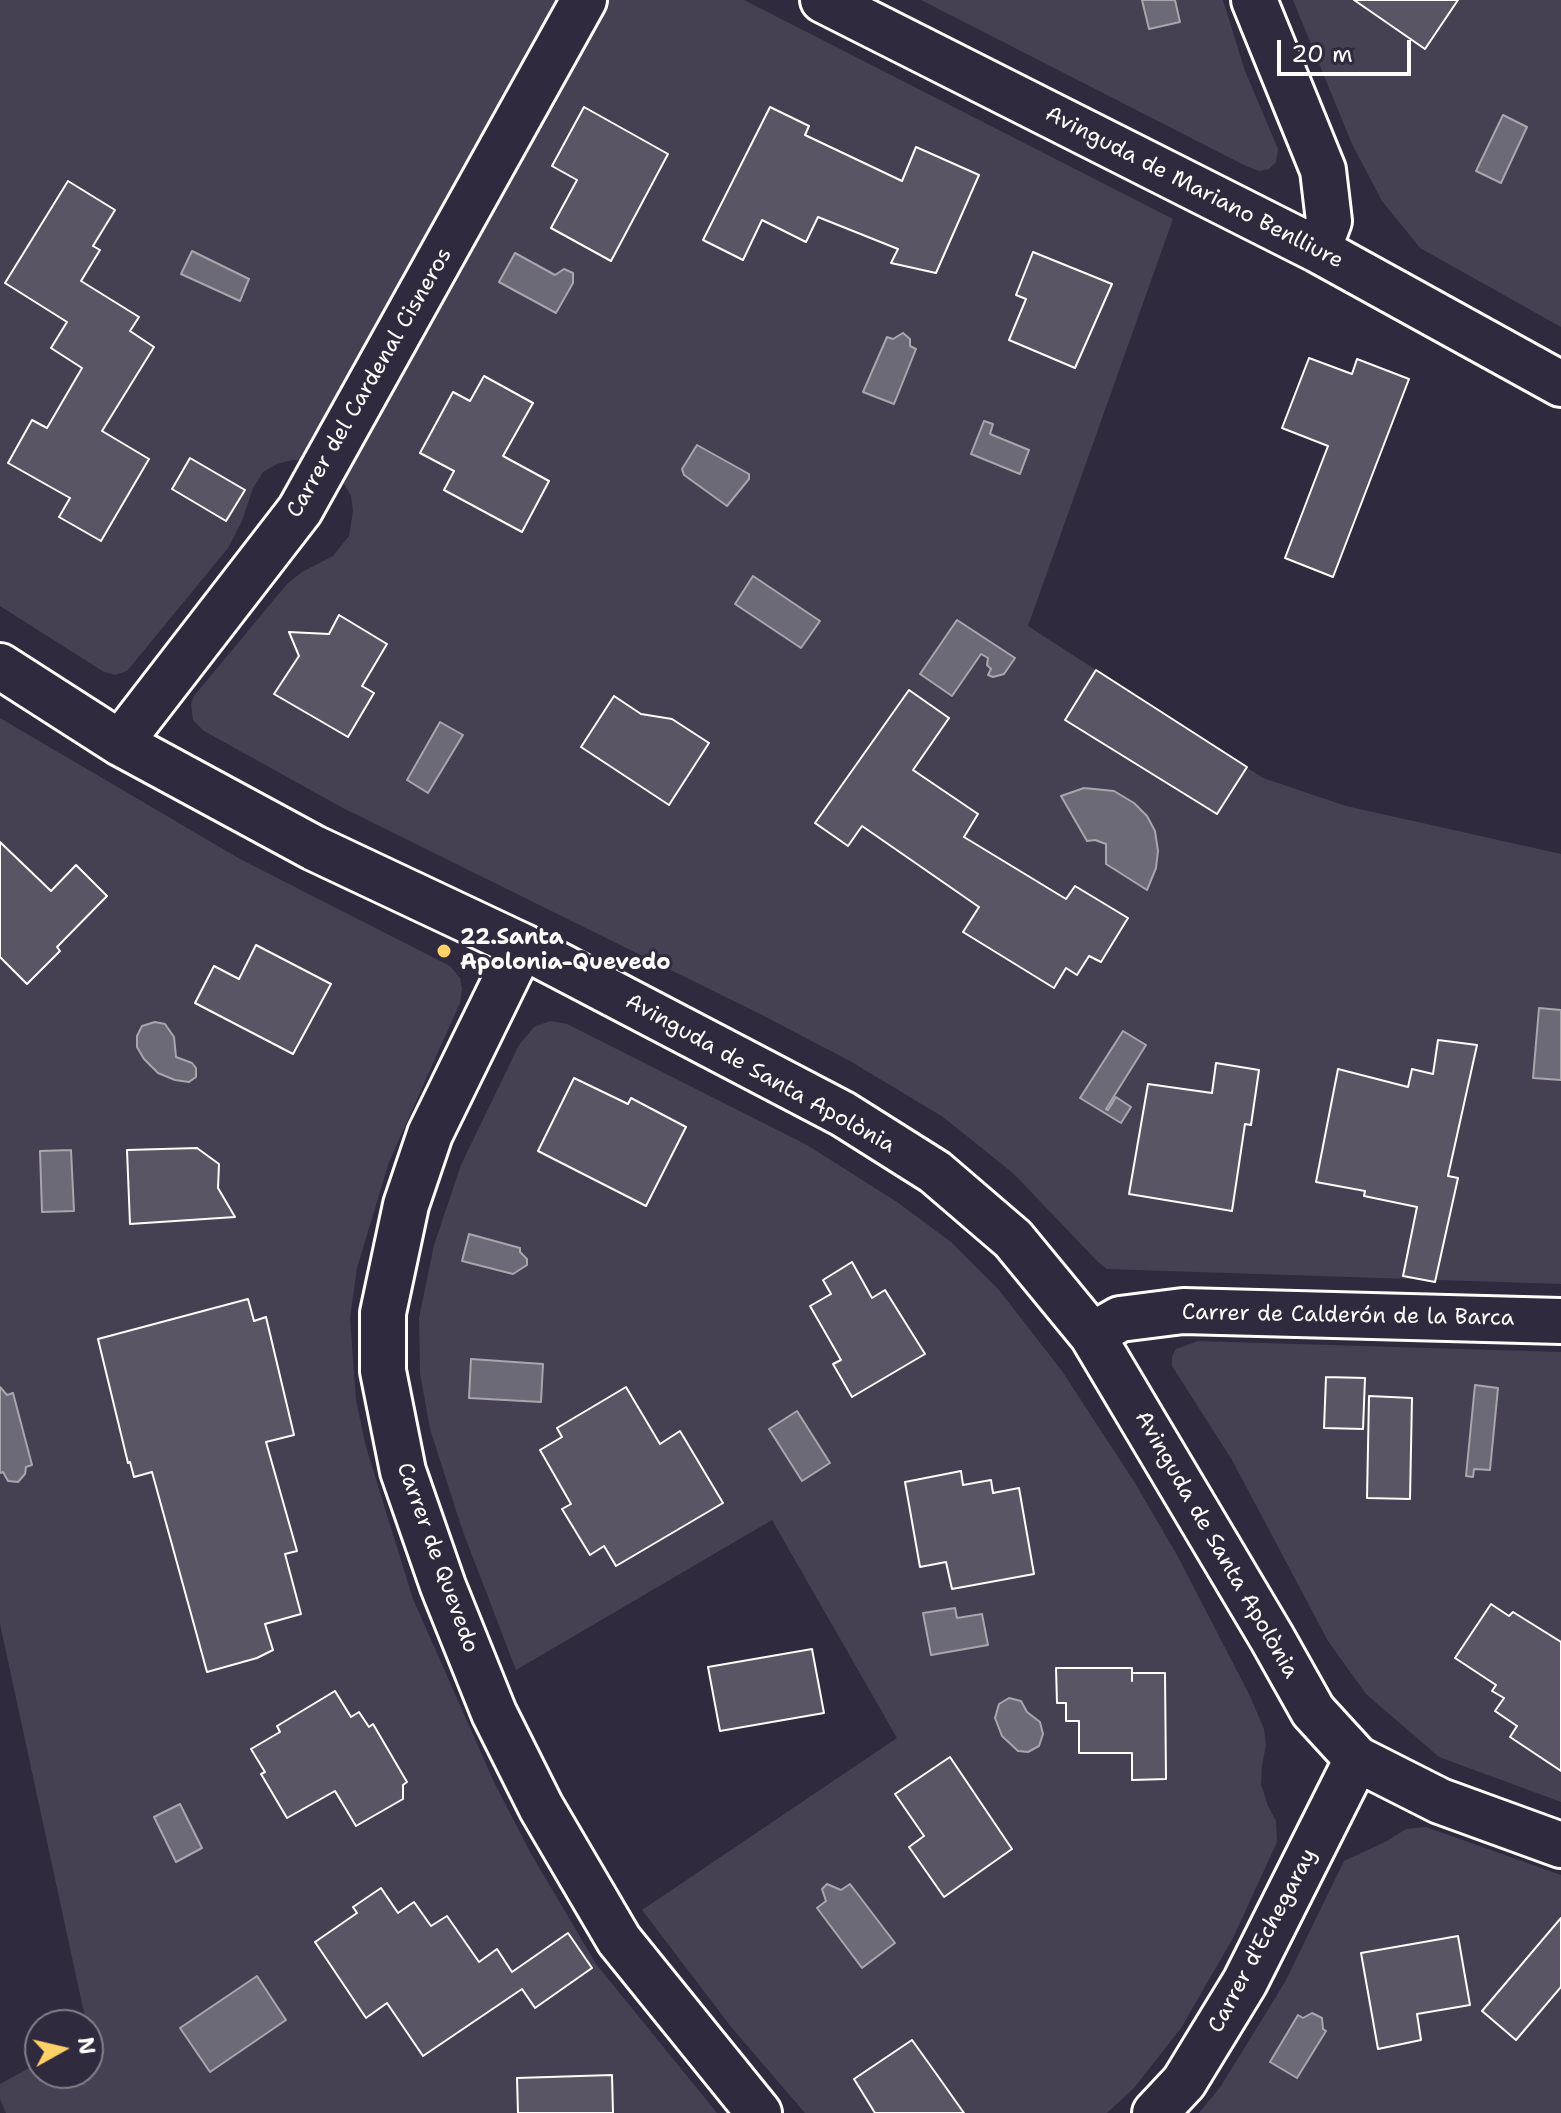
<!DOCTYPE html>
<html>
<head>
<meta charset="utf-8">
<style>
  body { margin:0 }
  #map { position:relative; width:1561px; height:2113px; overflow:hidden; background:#2f2a3d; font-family:"Shantell Sans",sans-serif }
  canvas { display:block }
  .north { position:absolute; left:24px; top:2009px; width:80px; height:80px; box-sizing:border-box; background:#2f2a3d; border:2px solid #827f8b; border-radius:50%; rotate:82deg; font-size:22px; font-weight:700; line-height:32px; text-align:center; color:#fff }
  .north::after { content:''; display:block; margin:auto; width:28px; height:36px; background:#ffd166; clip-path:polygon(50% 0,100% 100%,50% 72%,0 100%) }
  .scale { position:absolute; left:1277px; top:40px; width:134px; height:36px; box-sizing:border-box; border:4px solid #fff; border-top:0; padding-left:10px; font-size:24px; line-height:28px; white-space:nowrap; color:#fff; -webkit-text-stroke:6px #2f2a3d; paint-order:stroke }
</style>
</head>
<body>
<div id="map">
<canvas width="1561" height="2113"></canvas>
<div class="north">N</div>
<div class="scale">20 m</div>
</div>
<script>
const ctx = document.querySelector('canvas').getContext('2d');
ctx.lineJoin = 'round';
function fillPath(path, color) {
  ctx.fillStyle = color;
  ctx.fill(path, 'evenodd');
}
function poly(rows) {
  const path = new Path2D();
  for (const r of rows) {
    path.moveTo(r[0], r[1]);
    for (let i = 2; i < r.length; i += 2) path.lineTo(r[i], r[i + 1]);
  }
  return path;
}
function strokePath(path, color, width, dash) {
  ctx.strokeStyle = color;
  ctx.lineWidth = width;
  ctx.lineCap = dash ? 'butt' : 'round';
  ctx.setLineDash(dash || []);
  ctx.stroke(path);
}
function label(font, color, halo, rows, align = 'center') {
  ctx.font = font + ' "Shantell Sans",sans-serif';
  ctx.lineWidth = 6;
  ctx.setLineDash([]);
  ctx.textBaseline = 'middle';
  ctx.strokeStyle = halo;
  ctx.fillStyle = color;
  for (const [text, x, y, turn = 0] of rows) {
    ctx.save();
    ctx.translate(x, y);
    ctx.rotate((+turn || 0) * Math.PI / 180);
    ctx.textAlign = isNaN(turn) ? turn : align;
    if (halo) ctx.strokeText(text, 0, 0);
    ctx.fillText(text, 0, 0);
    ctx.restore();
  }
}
fillPath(poly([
  [0,0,562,0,307,460,292,460,277,464,263,472,253,488,242,521,228,548,127,671,115,675,104,672,0,606],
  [608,0,744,0,1173,219,1028,626,1263,778,1346,806,1561,854,1561,1284,1107,1269,1098,1262,1014,1174,943,1117,850,1061,764,1016,343,808,204,731,193,720,191,704,194,696,287,584,302,572,333,556,349,536,353,511,351,496,341,479],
  [921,0,1223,0,1245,71,1278,149,1276,162,1269,169,1259,171,1244,165],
  [1293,0,1561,0,1561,327,1420,248,1382,201,1352,144],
  [0,718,240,859,450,966,460,978,462,989,460,1003,389,1162,357,1268,350,1318,356,1400,366,1447,413,1599,494,1782,530,1852,596,1964,717,2113,6,2113,0,2099,0,2084,40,2062,40,2073,88,2073,89,2036,0,1624],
  [550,1021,567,1024,807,1145,897,1202,951,1242,999,1290,1062,1371,1135,1483,1177,1555,1250,1696,1264,1729,1266,1745,1262,1765,1261,1784,1268,1806,1276,1821,1277,1842,1233,1938,1181,2028,1134,2088,1107,2113,805,2113,732,2028,642,1910,897,1738,772,1520,516,1670,462,1529,430,1429,420,1373,419,1318,434,1245,461,1165,519,1045,534,1027],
  [1198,1341,1561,1352,1561,1802,1439,1757,1366,1694,1328,1641,1232,1460,1172,1366,1172,1357,1176,1349],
  [1426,1827,1561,1875,1561,2113,1199,2113,1221,2086,1285,1982,1344,1861,1387,1841,1406,1829]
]), '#464152');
const water = poly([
  [1142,0,1175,0,1180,22,1149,29,1142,0],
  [1503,115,1527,127,1501,183,1476,171,1503,115],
  [192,251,249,279,240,301,181,274,192,251],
  [515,253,555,275,564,269,573,273,573,283,556,313,499,282,515,253],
  [903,333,910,339,910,346,916,349,894,404,863,392,887,337,893,339,903,333],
  [984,421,993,424,990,434,1029,450,1020,474,971,454,984,421],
  [697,445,749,474,749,479,727,506,684,475,682,469,697,445],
  [753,576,820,621,801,648,735,604,753,576],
  [957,620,1015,658,1004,674,993,677,988,675,991,669,987,665,988,658,981,654,952,696,920,674,957,620],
  [440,722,463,735,428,793,407,780,440,722],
  [1084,788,1114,791,1134,803,1147,816,1155,831,1158,851,1156,868,1147,890,1106,864,1106,844,1095,840,1087,841,1061,796,1084,788],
  [1539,1008,1561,1010,1561,1080,1533,1078,1539,1008],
  [155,1022,165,1024,174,1037,176,1057,192,1063,196,1068,196,1077,189,1082,175,1080,158,1073,144,1059,137,1047,137,1036,142,1026,155,1022],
  [1123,1031,1146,1045,1106,1109,1108,1110,1116,1097,1131,1107,1121,1123,1080,1098,1123,1031],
  [71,1150,74,1211,42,1212,40,1151,71,1150],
  [469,1234,520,1248,520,1252,527,1259,527,1265,513,1274,462,1261,469,1234],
  [471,1359,543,1364,541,1402,469,1398,471,1359],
  [1475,1385,1498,1388,1490,1470,1474,1469,1473,1477,1466,1476,1475,1385],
  [0,1387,7,1395,13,1393,32,1465,26,1467,25,1474,18,1482,8,1481,3,1472,0,1473,0,1387],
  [797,1411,830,1463,802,1481,769,1429,797,1411],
  [955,1608,957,1618,982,1614,988,1645,931,1655,923,1613,955,1608],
  [1009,1698,1021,1701,1027,1712,1040,1722,1043,1734,1039,1746,1028,1752,1018,1751,1002,1736,995,1718,999,1704,1009,1698],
  [180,1804,202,1848,176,1862,154,1817,180,1804],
  [827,1884,841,1890,850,1884,895,1943,862,1968,817,1908,826,1901,822,1889,827,1884],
  [257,1976,286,2020,210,2072,180,2028,257,1976],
  [1312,2013,1322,2018,1323,2029,1326,2031,1297,2078,1270,2062,1298,2015,1303,2018,1312,2013]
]);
fillPath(water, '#6d6a77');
strokePath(water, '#a7a6ad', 2);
const building = poly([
  [1354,0,1458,0,1425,49,1354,0],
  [584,107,668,154,611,261,551,228,577,180,552,166,584,107],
  [770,107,809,126,805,135,902,181,916,147,979,175,936,273,891,263,898,249,818,217,806,242,762,220,743,260,703,240,770,107],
  [68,181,115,210,93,246,100,250,81,281,139,317,130,331,154,347,102,431,149,459,101,541,59,517,70,498,8,463,32,420,47,428,82,368,51,348,67,322,5,283,68,181],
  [1033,252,1112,284,1075,368,1009,340,1026,299,1016,295,1033,252],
  [1309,358,1352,374,1357,359,1409,379,1333,577,1285,558,1328,446,1282,428,1309,358],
  [484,376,533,403,503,456,549,481,522,532,444,490,454,471,420,453,453,392,470,401,484,376],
  [190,458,245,490,226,521,172,489,190,458],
  [339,615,387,644,362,686,374,693,348,737,274,694,299,656,289,632,329,634,339,615],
  [1096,670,1247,767,1217,814,1065,720,1096,670],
  [909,690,949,718,913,770,978,814,964,837,1066,899,1075,886,1128,918,1101,962,1089,956,1077,975,1066,968,1054,988,963,932,979,907,862,826,848,846,815,823,909,690],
  [614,696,641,714,672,719,709,743,669,805,581,747,614,696],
  [0,842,51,891,76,865,107,896,57,947,60,951,27,984,0,957,0,842],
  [256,945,331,984,293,1054,195,1003,214,966,239,979,256,945],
  [1438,1040,1477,1045,1448,1176,1458,1178,1435,1282,1403,1276,1417,1207,1364,1196,1365,1191,1316,1182,1338,1069,1408,1087,1412,1069,1433,1074,1438,1040],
  [1216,1063,1259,1070,1251,1125,1245,1124,1232,1211,1129,1194,1148,1084,1212,1093,1216,1063],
  [574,1078,628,1104,631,1098,686,1127,646,1206,538,1151,574,1078],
  [197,1148,219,1164,218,1188,235,1217,130,1224,127,1150,197,1148],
  [852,1262,872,1298,885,1290,925,1354,852,1397,833,1364,841,1360,810,1306,831,1294,823,1280,852,1262],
  [248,1299,254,1321,266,1317,294,1435,266,1442,297,1551,285,1554,301,1614,265,1624,273,1650,257,1658,207,1672,152,1472,134,1477,130,1462,128,1463,98,1339,248,1299],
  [1326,1377,1365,1378,1363,1429,1324,1428,1326,1377],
  [626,1387,660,1444,680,1431,723,1503,616,1566,604,1546,590,1555,562,1509,571,1504,540,1450,562,1437,557,1428,626,1387],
  [1369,1396,1412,1398,1410,1499,1367,1498,1369,1396],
  [961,1471,963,1485,991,1480,993,1493,1019,1488,1034,1574,952,1589,946,1562,920,1567,905,1482,961,1471],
  [1491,1604,1509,1616,1513,1612,1561,1642,1561,1771,1510,1737,1517,1726,1495,1711,1504,1698,1492,1691,1496,1685,1455,1658,1491,1604],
  [812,1649,824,1713,720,1731,708,1667,812,1649],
  [1056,1668,1132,1668,1132,1681,1132,1673,1165,1673,1166,1779,1132,1780,1132,1753,1079,1753,1079,1721,1066,1721,1066,1703,1057,1703,1056,1668],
  [335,1691,351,1717,359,1712,369,1727,373,1724,407,1782,403,1785,403,1799,356,1826,335,1791,287,1818,261,1774,265,1772,251,1749,280,1732,277,1726,335,1691],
  [950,1757,1012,1849,944,1897,909,1847,924,1836,895,1794,950,1757],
  [381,1888,398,1913,414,1902,431,1926,447,1916,479,1962,497,1949,512,1972,568,1933,592,1968,535,2008,522,1989,423,2056,387,2003,366,2018,315,1942,357,1913,353,1907,381,1888],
  [1561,1918,1561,1987,1516,2040,1482,2011,1561,1918],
  [1458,1936,1470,2005,1417,2014,1421,2040,1378,2049,1361,1953,1458,1936],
  [912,2040,935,2072,964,2113,875,2113,854,2079,912,2040],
  [612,2075,613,2113,518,2113,517,2078,612,2075]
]);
fillPath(building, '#595564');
strokePath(building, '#fff', 2);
const minor = poly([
  [823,0,1318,250,1561,384],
  [1254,0,1323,170,1329,221,1318,250],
  [0,666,120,743,314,848,522,946,843,1114,935,1172,1013,1239,1092,1335,1272,1638,1313,1711,1357,1759,1440,1801,1561,1845],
  [120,743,300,510,584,0],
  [522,946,430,1134,406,1205,383,1313,383,1371,403,1471,443,1586,494,1713,541,1807,619,1940,759,2113],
  [1092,1335,1120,1319,1183,1311,1561,1321],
  [1155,2113,1184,2082,1245,1982,1357,1759]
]);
strokePath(minor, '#fff', 50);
strokePath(minor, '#2f2a3d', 44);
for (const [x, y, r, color] of [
  [444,951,8,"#ffd166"]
]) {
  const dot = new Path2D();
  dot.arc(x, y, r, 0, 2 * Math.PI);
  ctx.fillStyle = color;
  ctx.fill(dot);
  strokePath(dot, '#2f2a3d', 3);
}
label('22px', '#fff', '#2f2a3d', [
  ["Avinguda de Mariano Benlliure",1194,188,27],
  ["Carrer del Cardenal Cisneros",370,383,-60],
  ["Avinguda de Santa Apolònia",760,1074,29],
  ["Carrer de Calderón de la Barca",1348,1316,1],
  ["Avinguda de Santa Apolònia",1216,1545,60],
  ["Carrer de Quevedo",437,1558,70],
  ["Carrer d'Echegaray",1263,1941,-62]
]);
label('bold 22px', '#fff', '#2f2a3d', [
  ["22.Santa",460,938],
  ["Apolonia-Quevedo",460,963]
], 'left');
</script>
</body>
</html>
